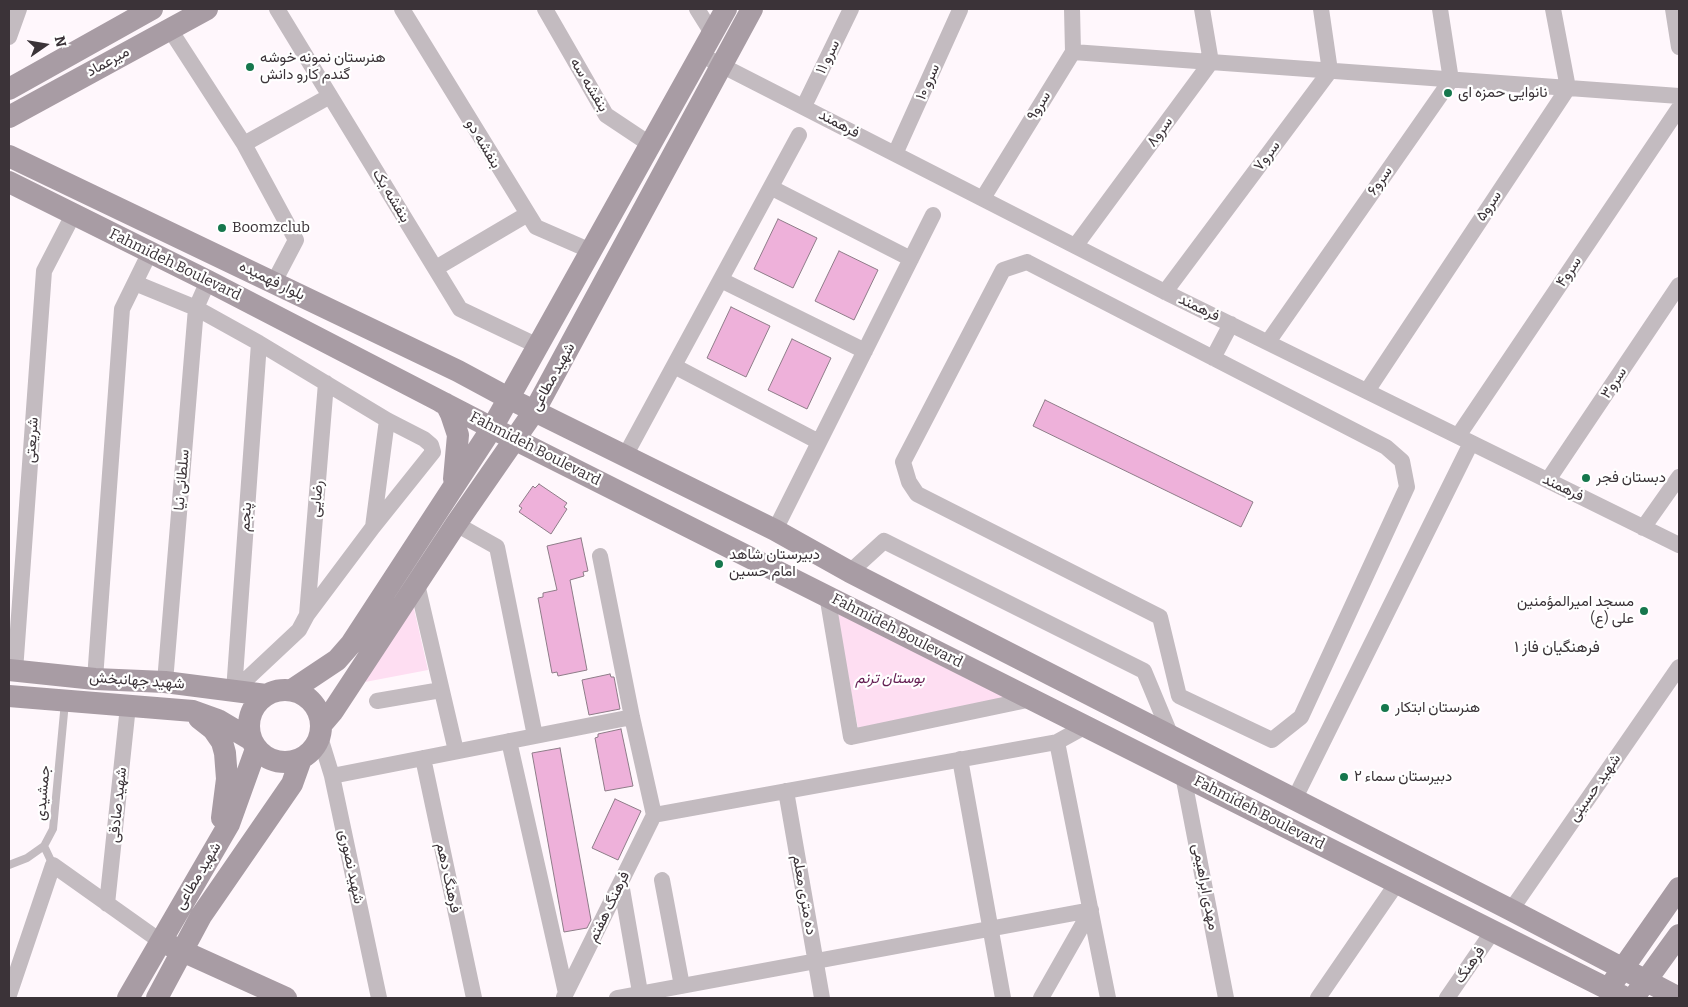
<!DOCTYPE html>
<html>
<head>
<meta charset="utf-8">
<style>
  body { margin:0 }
  #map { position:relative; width:1688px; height:1007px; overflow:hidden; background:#fff7fc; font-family:Bitter,serif }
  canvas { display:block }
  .frame { position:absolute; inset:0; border:10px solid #3b3338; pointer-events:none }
  .north { position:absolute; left:20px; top:20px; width:50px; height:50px; -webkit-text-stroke:4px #fff; paint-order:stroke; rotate:77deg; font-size:14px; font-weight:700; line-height:20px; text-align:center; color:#3b3338 }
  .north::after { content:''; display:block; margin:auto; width:18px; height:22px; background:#3b3338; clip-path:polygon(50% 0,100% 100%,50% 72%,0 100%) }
</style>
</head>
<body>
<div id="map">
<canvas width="1688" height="1007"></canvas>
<div class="frame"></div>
<div class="north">N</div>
</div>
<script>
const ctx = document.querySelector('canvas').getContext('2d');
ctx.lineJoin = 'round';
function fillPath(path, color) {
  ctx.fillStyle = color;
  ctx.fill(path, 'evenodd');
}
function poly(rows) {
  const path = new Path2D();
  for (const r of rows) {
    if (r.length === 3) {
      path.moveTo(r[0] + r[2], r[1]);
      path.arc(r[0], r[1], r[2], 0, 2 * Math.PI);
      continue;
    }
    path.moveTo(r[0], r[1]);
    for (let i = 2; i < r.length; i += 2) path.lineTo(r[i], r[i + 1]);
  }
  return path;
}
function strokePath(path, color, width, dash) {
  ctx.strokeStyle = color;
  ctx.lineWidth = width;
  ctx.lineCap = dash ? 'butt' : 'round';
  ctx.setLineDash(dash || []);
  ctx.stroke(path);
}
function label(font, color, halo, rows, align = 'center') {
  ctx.font = font + ' Bitter,Vazirmatn,serif';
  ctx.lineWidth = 4.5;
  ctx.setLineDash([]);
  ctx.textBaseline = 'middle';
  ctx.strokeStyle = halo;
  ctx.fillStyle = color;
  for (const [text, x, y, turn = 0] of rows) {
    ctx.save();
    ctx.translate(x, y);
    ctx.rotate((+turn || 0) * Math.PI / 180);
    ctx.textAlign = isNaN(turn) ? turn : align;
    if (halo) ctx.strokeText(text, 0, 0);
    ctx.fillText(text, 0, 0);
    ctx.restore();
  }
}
fillPath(poly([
  [412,600,428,670,365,682],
  [835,607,1012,696,858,728]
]), '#fedef2');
const building = poly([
  [778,219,817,238,793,288,754,269,778,219],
  [839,251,878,270,854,320,815,301,839,251],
  [731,307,770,326,746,377,707,358,731,307],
  [792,339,831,358,807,409,768,390,792,339],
  [1045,400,1253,502,1241,527,1033,426,1045,400],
  [539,484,567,503,564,507,567,509,551,534,519,512,522,508,519,506,533,486,535,488,539,484],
  [581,538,588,571,583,572,584,576,570,580,587,670,558,676,557,672,552,673,538,598,543,597,543,593,557,590,547,546,581,538],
  [610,674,611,677,614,677,620,709,589,715,582,680,610,674],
  [621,729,633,786,605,791,595,738,598,737,598,734,621,729],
  [560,748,591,920,587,928,564,932,532,753,560,748],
  [615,799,641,811,618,860,592,848,615,799]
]);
fillPath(building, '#eeb1da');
strokePath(building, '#8e7c88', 1);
strokePath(poly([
  [44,846,53,865],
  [9,865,27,858,44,846,53,829,65,702]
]), '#c3bbc0', 8);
strokePath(poly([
  [277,9,460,309,538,346],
  [402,9,536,227,591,251],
  [545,9,606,115,651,145],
  [697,9,712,33],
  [1673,9,1679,47],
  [169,28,244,144,330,96],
  [9,37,19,9],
  [1073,52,1679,96],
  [711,60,1165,292,1679,545],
  [804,106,851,9],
  [244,144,296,240,274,282],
  [895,154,960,10],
  [772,188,911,259],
  [983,198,1073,52,1072,9],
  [1076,245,1211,62,1202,9],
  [1027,262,1386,447,1402,461,1407,487,1301,717,1272,740,1179,696,1160,617,917,494,909,482,903,462,1003,270,1027,262],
  [436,268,526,215],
  [721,280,865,351],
  [135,283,196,308,259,343,387,420,424,439,431,445,433,452,373,527,307,615,299,630,234,691],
  [1165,292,1330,71,1321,9],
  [1268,342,1451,80,1440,9],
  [1213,358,1231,324],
  [674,366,819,442],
  [1367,391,1568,88,1553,9],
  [1458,436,1679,108],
  [625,456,799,135],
  [1548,480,1679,285],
  [456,524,497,547,535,736],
  [373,527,387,420],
  [1643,528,1679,477],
  [775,530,933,215],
  [600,556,632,717,654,815],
  [850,572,884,541,1144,671,1171,736],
  [417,584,456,751],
  [827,595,851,737,1032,699],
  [307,615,326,383],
  [15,671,44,271,73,215],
  [95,679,122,309,150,252],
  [165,682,196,308,208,281],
  [234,691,259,343],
  [377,701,441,690],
  [320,737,332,776,379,998],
  [509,741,566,993],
  [1057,742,1108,998],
  [423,758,474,998],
  [960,759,1003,998],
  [1183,775,1226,998],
  [332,776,632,717],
  [786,791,822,998],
  [1294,800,1471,443],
  [654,815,1057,742,1086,726],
  [662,880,682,986],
  [621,883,641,998],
  [107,904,128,706],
  [1511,910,1679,667],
  [9,995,53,865,160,941],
  [564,997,654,815],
  [617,998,1091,910],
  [1041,998,1091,910],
  [1318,998,1397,883],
  [1447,998,1493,931]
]), '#c3bbc0', 16);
strokePath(poly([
  [9,89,152,9],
  [9,117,207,9],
  [9,156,458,371,510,399,775,530,850,572,1511,910,1679,998],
  [9,182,208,281,492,428,1626,998],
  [441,402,446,404,451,414,458,435,454,479],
  [9,670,95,679,165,682,266,695],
  [285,726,36],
  [292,690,337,660,351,644,492,428,726,9],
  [9,696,193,711,218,720,250,739],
  [199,718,213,729,222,742,225,753,227,779,222,818],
  [321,725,333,711,456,524,535,410,752,9],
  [169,945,286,998],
  [1614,981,1679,888],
  [1637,993,1679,935],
  [128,998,229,824,256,749],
  [157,998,201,916,292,784,301,759]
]), '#a89ca4', 22);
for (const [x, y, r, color] of [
  [250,67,5,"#16774d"],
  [1448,93,5,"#16774d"],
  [222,228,5,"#16774d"],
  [1586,478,5,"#16774d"],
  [719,564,5,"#16774d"],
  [1644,611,5,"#16774d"],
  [1385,708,5,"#16774d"],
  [1344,777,5,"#16774d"]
]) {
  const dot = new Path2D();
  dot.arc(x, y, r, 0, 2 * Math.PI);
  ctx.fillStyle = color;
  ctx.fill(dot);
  strokePath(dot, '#fff', 2);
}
label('15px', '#3b3338', '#fff', [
  ["۱۱ سرو",828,57,-64],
  ["میرعماد",108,62,-29],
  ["سرو ۱۰",928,82,-66],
  ["بنفشه سه",589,85,59],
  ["سرو۹",1039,106,-58],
  ["فرهمند",839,124,28],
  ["سرو۸",1160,132,-54],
  ["بنفشه دو",483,144,59],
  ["سرو۷",1267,156,-53],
  ["سرو۶",1380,181,-55],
  ["بنفشه یک",391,196,59],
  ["سرو۵",1489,206,-56],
  ["Fahmideh Boulevard",175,265,26],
  ["سرو۴",1569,272,-56],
  ["بلوار فهمیده",272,281,26],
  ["فرهمند",1199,308,26],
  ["شهید مطاعی",553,377,-61],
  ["سرو۳",1614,383,-56],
  ["شریعتی",32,440,-86],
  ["Fahmideh Boulevard",535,449,27],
  ["سلطانی نیا",182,480,-85],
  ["فرهمند",1563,488,26],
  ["رضایی",317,499,-85],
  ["پنجم",246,517,-86],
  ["Fahmideh Boulevard",897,631,27],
  ["شهید جهانبخش",137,681,4],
  ["شهید حسینی",1595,788,-55],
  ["جمشیدی",43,793,-85],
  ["شهید صادقی",118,805,-84],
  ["Fahmideh Boulevard",1259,813,27],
  ["شهید نصوری",351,867,78],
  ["شهید مطاعی",198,876,-59],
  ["فرهنگ دهم",448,878,78],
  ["مهدی ابراهیمی",1205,887,79],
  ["ده متری معلم",804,895,80],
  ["فرهنگ هفتم",609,907,-64],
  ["فرهنگ",1470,965,-55]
]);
label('15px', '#3b3338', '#fff', [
  ["هنرستان نمونه خوشه",260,58],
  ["گندم کارو دانش",260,75],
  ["نانوایی حمزه ای",1458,93],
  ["Boomzclub",232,228],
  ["دبستان فجر",1596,478],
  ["دبیرستان شاهد",729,555],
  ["امام حسین",729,572],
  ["مسجد امیرالمؤمنین",1634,602,"right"],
  ["علی (ع)",1634,619,"right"],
  ["هنرستان ابتکار",1395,708],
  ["دبیرستان سماء ٢",1354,777]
], 'left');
label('italic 15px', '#631d52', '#fff', [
  ["بوستان ترنم",890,679]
]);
label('16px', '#3b3338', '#fff', [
  ["فرهنگیان فاز ۱",1557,648]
]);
</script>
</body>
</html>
